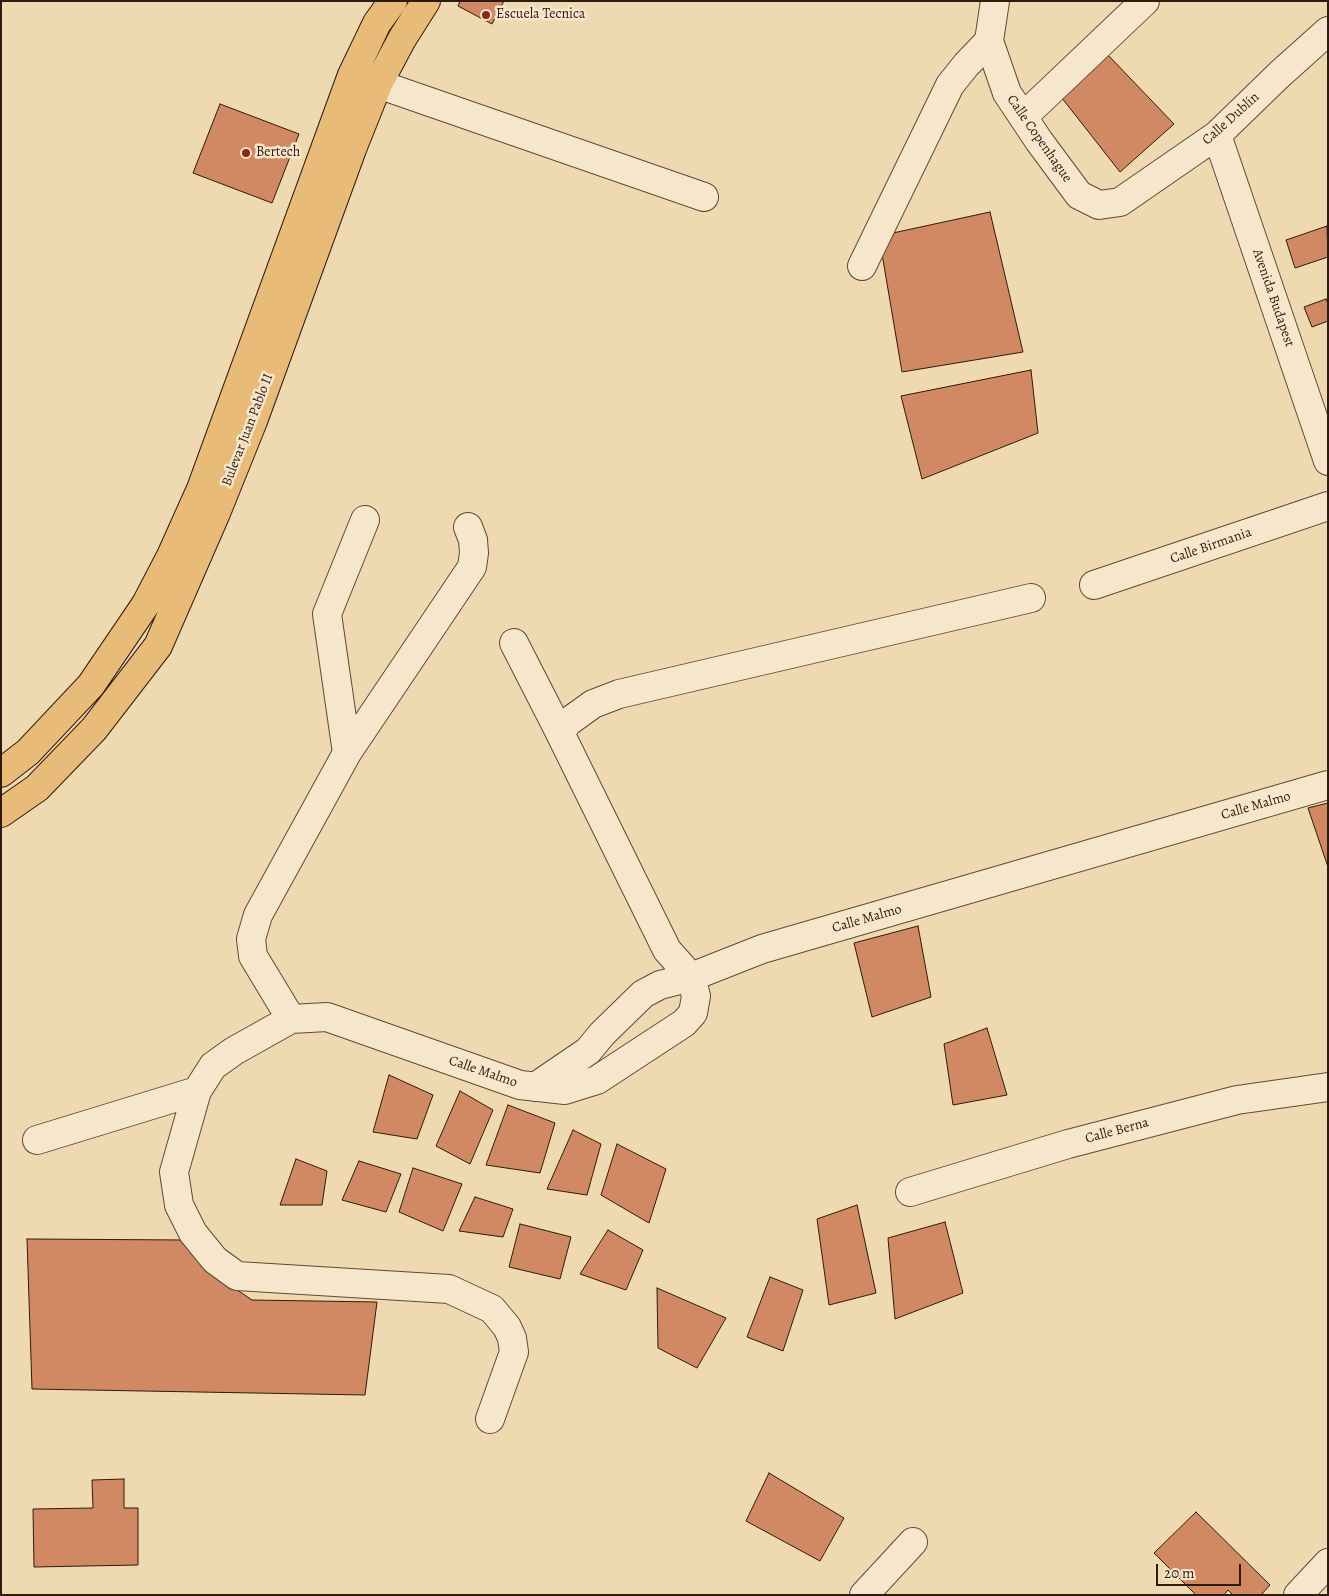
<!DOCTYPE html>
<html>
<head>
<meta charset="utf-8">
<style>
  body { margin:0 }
  #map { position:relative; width:1329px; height:1596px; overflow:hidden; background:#efd9b0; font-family:Alegreya,serif }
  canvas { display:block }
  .frame { position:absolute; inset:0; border:2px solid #2f1a0f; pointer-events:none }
  .scale { position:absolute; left:1156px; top:1564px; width:85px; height:22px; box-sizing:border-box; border:2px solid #2f1a0f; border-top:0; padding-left:6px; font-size:15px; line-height:18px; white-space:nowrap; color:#2f1a0f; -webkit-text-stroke:4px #f5e6cc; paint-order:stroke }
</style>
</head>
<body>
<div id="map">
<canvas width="1329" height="1596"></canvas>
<div class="frame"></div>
<div class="scale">20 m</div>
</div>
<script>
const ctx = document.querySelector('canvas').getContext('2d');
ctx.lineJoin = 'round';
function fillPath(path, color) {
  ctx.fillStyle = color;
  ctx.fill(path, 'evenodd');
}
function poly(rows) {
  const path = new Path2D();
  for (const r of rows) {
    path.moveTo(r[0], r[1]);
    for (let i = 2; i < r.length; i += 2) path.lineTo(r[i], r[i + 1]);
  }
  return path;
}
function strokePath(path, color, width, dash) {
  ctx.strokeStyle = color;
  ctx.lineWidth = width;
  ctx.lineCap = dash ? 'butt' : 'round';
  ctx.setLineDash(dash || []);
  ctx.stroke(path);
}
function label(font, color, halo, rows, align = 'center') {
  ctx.font = font + ' Alegreya,serif';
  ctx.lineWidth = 5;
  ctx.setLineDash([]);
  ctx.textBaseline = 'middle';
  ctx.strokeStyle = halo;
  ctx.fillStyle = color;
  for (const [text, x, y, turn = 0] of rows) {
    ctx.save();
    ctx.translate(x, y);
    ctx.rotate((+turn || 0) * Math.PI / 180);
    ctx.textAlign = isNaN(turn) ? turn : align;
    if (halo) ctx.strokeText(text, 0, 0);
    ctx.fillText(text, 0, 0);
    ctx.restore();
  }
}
const building = poly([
  [460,1,504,1,492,24,458,6,460,1],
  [1107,54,1174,124,1120,172,1058,93,1107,54],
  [220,104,299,134,272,203,193,173,220,104],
  [990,212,1023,352,902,372,879,236,990,212],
  [1327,226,1328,257,1295,268,1286,240,1327,226],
  [1326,299,1328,304,1328,321,1312,327,1304,307,1326,299],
  [1031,370,1038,433,922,479,901,396,1031,370],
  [1328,803,1328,867,1308,808,1328,803],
  [918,926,931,997,872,1017,854,943,918,926],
  [987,1028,1007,1095,953,1105,944,1044,987,1028],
  [389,1075,433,1095,417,1139,373,1132,389,1075],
  [460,1091,493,1110,470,1164,436,1146,460,1091],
  [508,1105,555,1123,540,1173,486,1165,508,1105],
  [573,1130,601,1144,587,1195,547,1189,573,1130],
  [617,1144,666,1169,649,1223,601,1195,617,1144],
  [296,1159,327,1171,322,1205,280,1205,296,1159],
  [359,1161,401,1174,386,1212,342,1200,359,1161],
  [413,1168,462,1184,443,1231,399,1212,413,1168],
  [475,1197,513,1209,503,1237,459,1231,475,1197],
  [857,1205,876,1293,829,1305,817,1219,857,1205],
  [945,1222,963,1293,895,1319,888,1238,945,1222],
  [520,1224,571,1237,560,1279,509,1267,520,1224],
  [608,1230,643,1250,626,1290,580,1274,608,1230],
  [27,1239,186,1240,224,1281,252,1300,377,1302,365,1395,32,1389,27,1239],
  [770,1277,803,1290,783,1351,747,1337,770,1277],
  [657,1288,726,1318,697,1368,658,1348,657,1288],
  [769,1473,844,1518,820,1561,746,1521,769,1473],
  [124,1479,124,1508,138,1508,138,1565,34,1567,33,1509,93,1508,92,1480,124,1479],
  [1196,1512,1270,1585,1261,1595,1233,1595,1228,1590,1224,1595,1196,1595,1154,1553,1196,1512]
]);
fillPath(building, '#d08962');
strokePath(building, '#2f1a0f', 1);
const minor = poly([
  [995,1,989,41,1007,93,1039,141,1079,195,1099,205,1120,202,1217,135,1280,74,1328,31],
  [378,84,704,197],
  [1023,117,1145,1],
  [1217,135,1328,461],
  [862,266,950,85,966,65,989,41],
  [1094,585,1328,506],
  [514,643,560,733],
  [347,753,327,614,365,520],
  [291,1019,253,956,251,939,258,915,347,753,472,567,474,553,473,540,468,527],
  [535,1087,588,1051,602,1034,643,994,660,985,691,977,762,949,1328,785],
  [37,1140,197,1091],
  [910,1192,1068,1144,1237,1100,1328,1087],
  [490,1419,514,1352,512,1338,507,1327,492,1309,449,1289,237,1276,215,1260,193,1233,179,1205,174,1172,197,1091,213,1066,234,1051,291,1019,327,1017,520,1085,565,1090,597,1080,684,1023,693,1013,696,996,691,977,667,950,560,733,568,722,593,704,619,694,1031,598],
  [864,1595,913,1542],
  [1298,1595,1328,1563]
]);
const major = poly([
  [1,773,28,752,91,685,146,604,171,556,201,489,352,75,377,23,393,1],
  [1,813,37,788,94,729,158,646,216,513,253,421,352,149,378,84,402,39,426,1]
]);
strokePath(minor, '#5f4a37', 30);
strokePath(major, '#2f1a0f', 30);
strokePath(minor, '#f5e6cc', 28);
strokePath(major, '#e8bc78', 28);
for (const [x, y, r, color] of [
  [486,15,5,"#8f2418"],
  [246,153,5,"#8f2418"]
]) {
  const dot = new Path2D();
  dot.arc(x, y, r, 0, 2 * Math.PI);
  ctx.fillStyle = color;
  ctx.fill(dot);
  strokePath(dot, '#f5e6cc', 2);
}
label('14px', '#2f1a0f', '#f5e6cc', [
  ["Escuela Tecnica",496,15],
  ["Bertech",256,153]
], 'left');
label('14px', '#2f1a0f', '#f5e6cc', [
  ["Calle Dublín",1231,119,-42],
  ["Calle Copenhague",1039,139,55],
  ["Avenida Budapest",1273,298,71],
  ["Bulevar Juan Pablo II",248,430,-69],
  ["Calle Birmania",1211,546,-19],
  ["Calle Malmo",1256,806,-16],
  ["Calle Malmo",867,919,-16],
  ["Calle Malmo",483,1072,19],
  ["Calle Berna",1117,1131,-15]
]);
</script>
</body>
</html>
